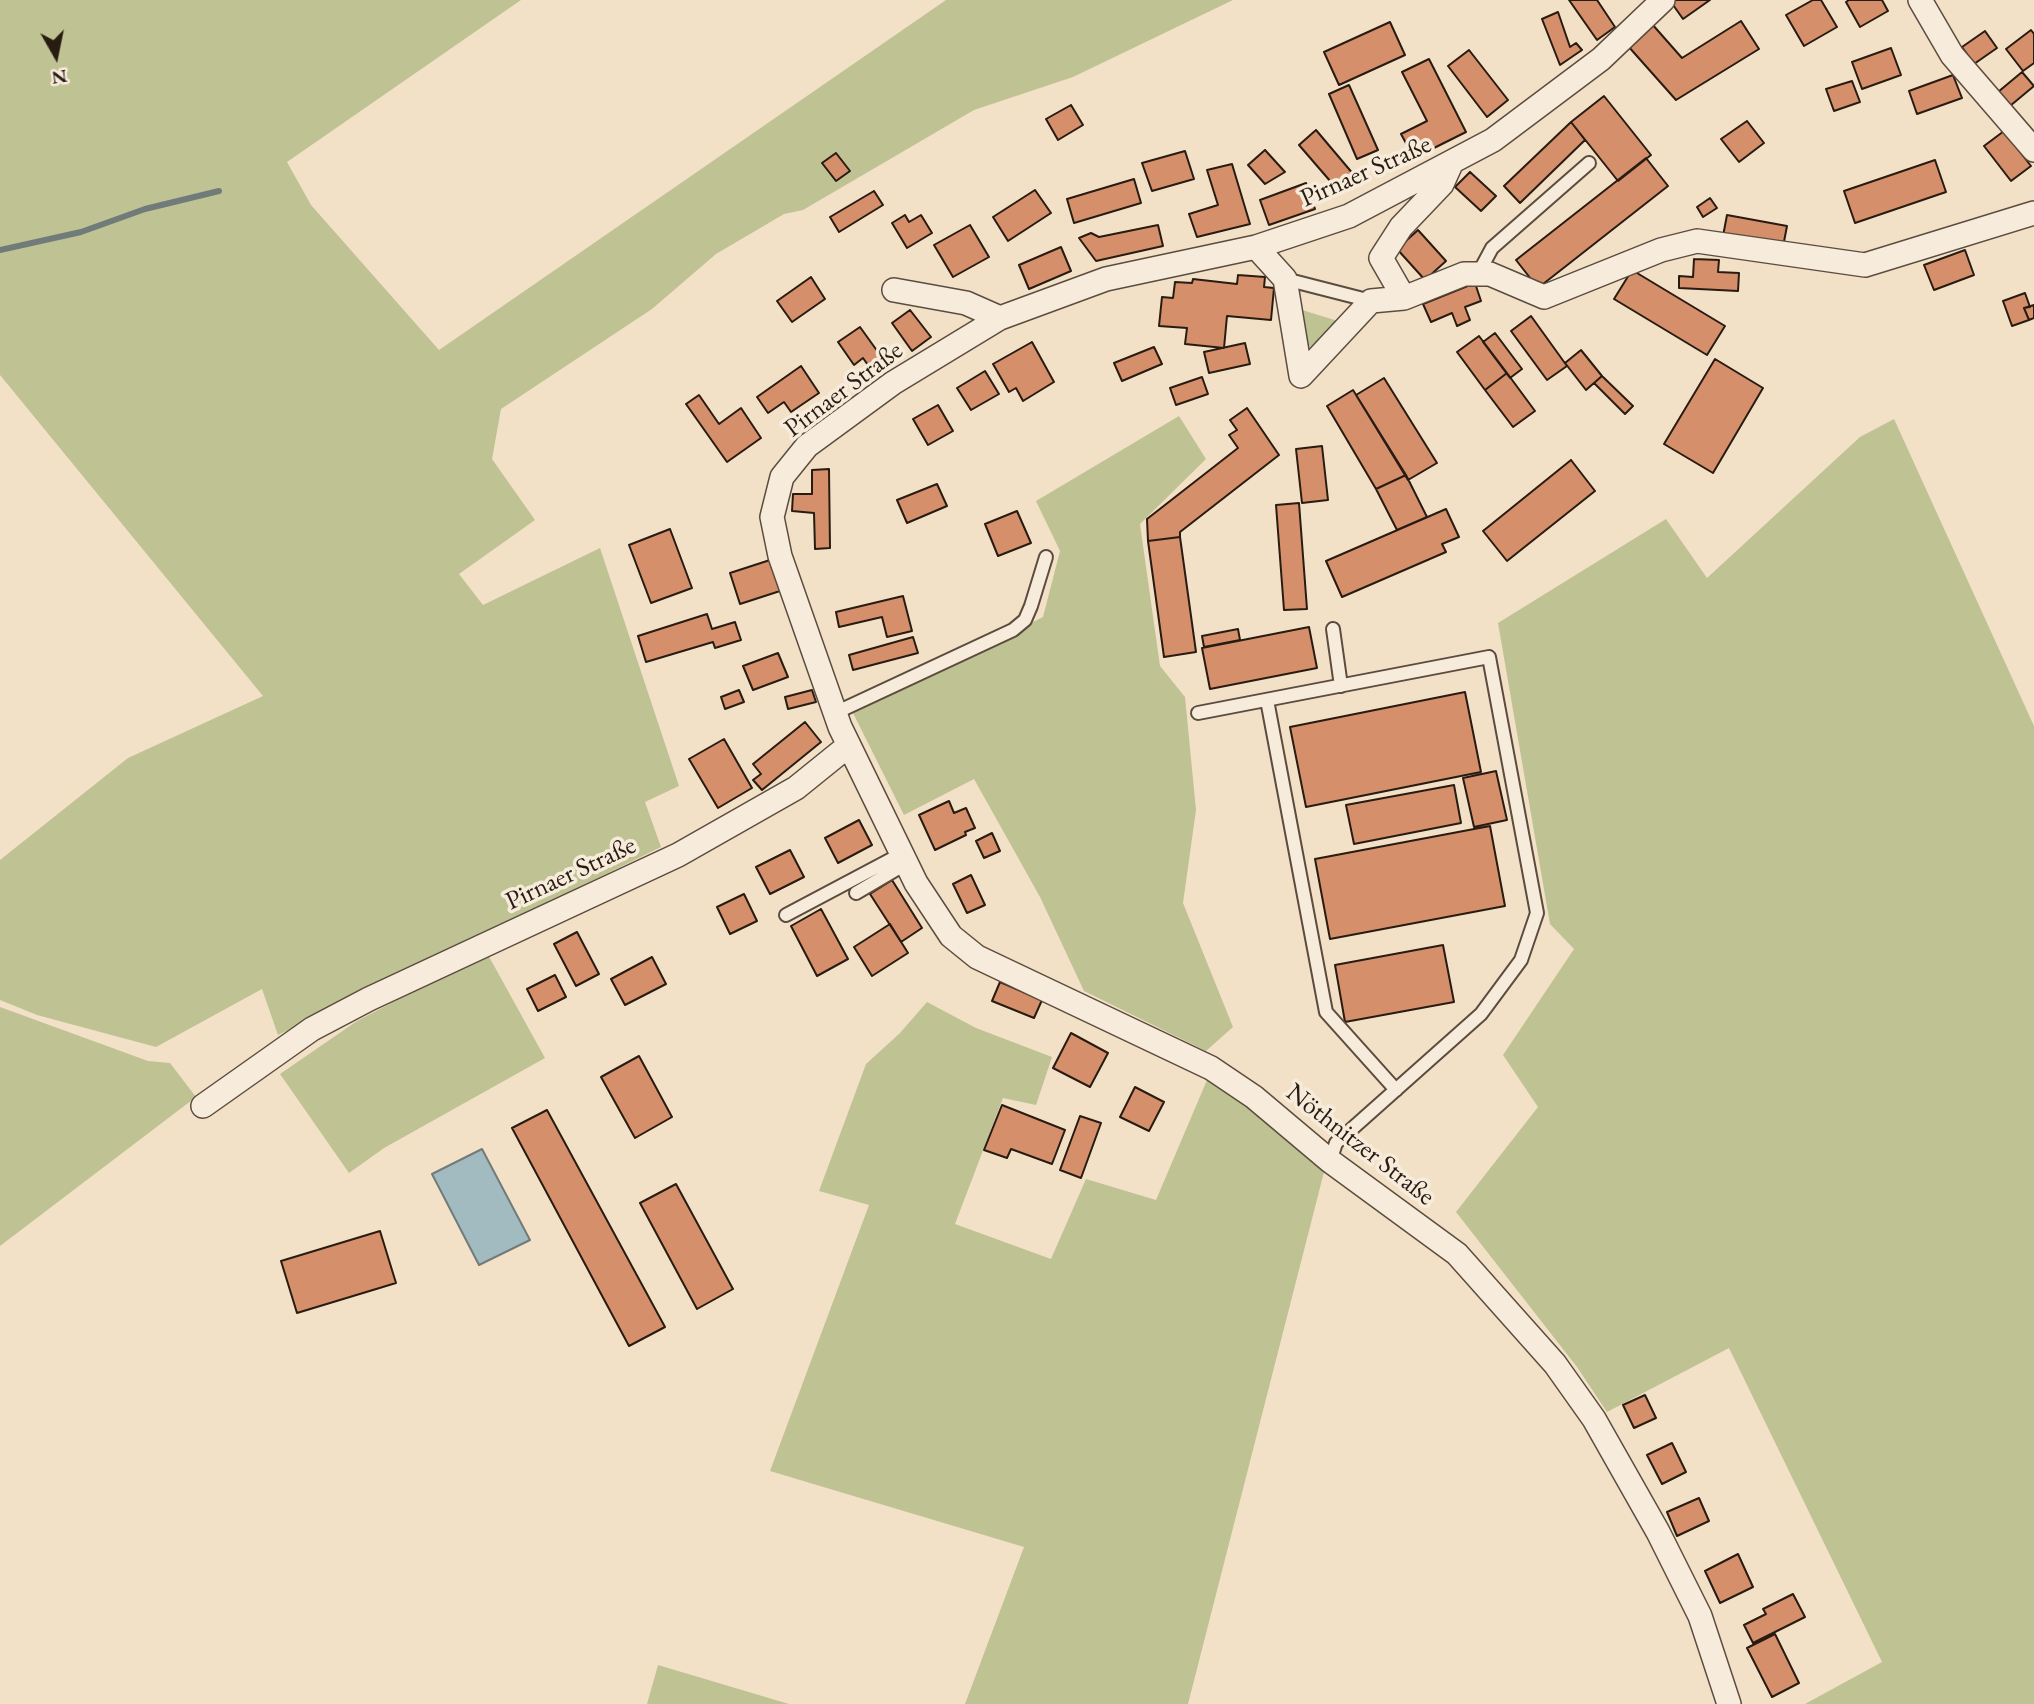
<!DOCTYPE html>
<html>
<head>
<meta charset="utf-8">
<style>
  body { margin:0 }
  #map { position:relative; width:2034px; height:1704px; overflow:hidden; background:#f3e1c7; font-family:"EB Garamond",serif }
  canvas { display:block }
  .north { position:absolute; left:21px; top:21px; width:70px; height:70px; -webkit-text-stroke:5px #f7ecdb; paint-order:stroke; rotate:171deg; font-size:19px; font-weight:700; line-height:28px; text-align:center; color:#281b12 }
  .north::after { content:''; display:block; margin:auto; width:24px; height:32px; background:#281b12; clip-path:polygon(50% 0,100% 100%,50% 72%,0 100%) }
</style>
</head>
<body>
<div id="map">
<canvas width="2034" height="1704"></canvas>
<div class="north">N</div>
</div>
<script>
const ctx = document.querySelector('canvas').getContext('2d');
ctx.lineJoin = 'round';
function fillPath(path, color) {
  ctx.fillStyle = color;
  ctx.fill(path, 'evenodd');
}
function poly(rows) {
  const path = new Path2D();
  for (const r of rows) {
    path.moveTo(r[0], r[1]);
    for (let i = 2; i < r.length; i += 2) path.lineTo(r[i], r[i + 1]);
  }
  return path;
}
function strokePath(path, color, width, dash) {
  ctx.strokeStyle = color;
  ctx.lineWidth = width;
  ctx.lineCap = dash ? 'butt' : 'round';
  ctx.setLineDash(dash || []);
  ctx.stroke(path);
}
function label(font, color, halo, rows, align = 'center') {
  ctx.font = font + ' "EB Garamond",serif';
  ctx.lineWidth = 7;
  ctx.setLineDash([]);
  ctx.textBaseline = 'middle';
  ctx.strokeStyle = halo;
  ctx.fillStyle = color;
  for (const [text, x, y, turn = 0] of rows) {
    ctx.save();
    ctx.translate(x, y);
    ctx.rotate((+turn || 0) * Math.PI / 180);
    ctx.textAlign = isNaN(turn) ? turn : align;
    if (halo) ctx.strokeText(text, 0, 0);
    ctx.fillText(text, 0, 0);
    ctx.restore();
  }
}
fillPath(poly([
  [0,0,521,0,287,162,311,205,439,350,946,0,1233,0,1073,77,974,110,803,210,784,214,716,254,652,309,501,409,492,459,535,520,459,574,483,605,600,548,679,786,645,802,661,847,278,1035,262,989,156,1047,37,1015,0,1000,0,860,128,758,263,696,0,375],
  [1299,309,1341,322,1318,348,1304,345],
  [1179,416,1206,459,1140,524,1160,666,1185,697,1196,810,1183,903,1233,1027,1206,1051,1084,991,1040,897,974,779,904,815,853,713,1043,617,1060,551,1036,501],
  [1894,419,2034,726,2034,1704,1805,1704,1882,1662,1729,1348,1607,1412,1577,1367,1456,1212,1538,1107,1503,1055,1574,949,1550,924,1498,623,1666,519,1707,578,1860,437],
  [487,953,545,1058,384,1148,349,1173,280,1074,357,1021],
  [927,1002,976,1028,1052,1057,1036,1105,1003,1098,955,1224,1051,1259,1086,1179,1156,1200,1207,1080,1236,1098,1324,1172,1188,1704,965,1704,1024,1547,770,1471,869,1205,819,1191,866,1064,900,1033],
  [0,1007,148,1061,170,1063,196,1097,0,1246],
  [658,1665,789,1704,647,1704]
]), '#bfc293');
const water = poly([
  [482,1149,530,1240,479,1265,432,1174,482,1149]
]);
fillPath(water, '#a1bbc0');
strokePath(water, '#717b7a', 2);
strokePath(poly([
  [0,250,81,232,145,209,219,191]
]), '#717b7a', 6);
const building = poly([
  [1569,0,1597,0,1615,27,1597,40,1569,0],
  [1674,0,1710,0,1683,19,1671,2,1674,0],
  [1813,0,1821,0,1837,27,1804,46,1786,15,1813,0],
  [1849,0,1882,0,1888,11,1860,27,1846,2,1849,0],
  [1558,12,1570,47,1576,43,1582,50,1560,65,1542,19,1558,12],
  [1741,21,1759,49,1676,100,1628,46,1652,24,1682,58,1741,21],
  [1390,22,1405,55,1339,85,1324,52,1390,22],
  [2031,30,2034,34,2034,63,2023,71,2006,49,2031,30],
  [1985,31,1997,48,1974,64,1962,47,1985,31],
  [1891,48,1901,75,1862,89,1852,62,1891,48],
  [1469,50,1508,100,1487,117,1448,66,1469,50],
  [1429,59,1466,132,1414,158,1401,134,1427,121,1402,72,1429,59],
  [2022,72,2034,86,2010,106,1998,92,2022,72],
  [1953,75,1962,98,1917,114,1909,91,1953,75],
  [1852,81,1860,102,1834,111,1826,89,1852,81],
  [1349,85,1378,150,1357,159,1329,94,1349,85],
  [1604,96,1651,155,1618,181,1571,122,1604,96],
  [1071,105,1083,125,1058,140,1046,119,1071,105],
  [1747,121,1764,143,1739,162,1721,139,1747,121],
  [1571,122,1585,140,1520,203,1504,186,1571,122],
  [1316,130,1354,175,1337,189,1299,145,1316,130],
  [2004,131,2031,166,2011,181,1984,146,2004,131],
  [1265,150,1285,172,1265,184,1248,165,1265,150],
  [1185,151,1194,179,1152,191,1142,163,1185,151],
  [836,153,850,171,836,181,822,163,836,153],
  [1646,158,1668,186,1538,288,1516,260,1646,158],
  [1935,160,1946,192,1855,223,1844,191,1935,160],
  [1232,164,1250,224,1197,237,1189,214,1218,205,1207,170,1232,164],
  [1470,172,1496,196,1481,211,1455,187,1470,172],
  [1134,179,1141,203,1074,223,1067,199,1134,179],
  [1306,183,1315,209,1269,225,1260,200,1306,183],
  [1035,190,1051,213,1008,241,993,217,1035,190],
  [874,191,883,205,839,232,830,217,874,191],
  [1710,198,1717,208,1703,217,1697,207,1710,198],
  [905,215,909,222,921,215,932,233,907,248,892,223,905,215],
  [1727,215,1787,226,1783,247,1723,236,1727,215],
  [970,225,989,257,953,277,934,245,970,225],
  [1158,225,1163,246,1096,261,1079,238,1091,233,1099,237,1158,225],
  [1418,230,1446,261,1425,280,1397,249,1418,230],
  [1061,247,1071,271,1029,289,1019,265,1061,247],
  [1965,250,1974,275,1934,290,1924,265,1965,250],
  [1694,259,1719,260,1718,272,1739,273,1738,291,1679,288,1679,276,1693,277,1694,259],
  [1632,270,1725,326,1707,355,1614,299,1632,270],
  [1238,275,1265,277,1264,287,1274,288,1271,320,1227,316,1224,348,1185,344,1187,328,1159,326,1162,297,1173,298,1175,282,1192,283,1193,279,1237,284,1238,275],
  [811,277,825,299,792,322,777,301,811,277],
  [1475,283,1481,301,1465,307,1470,320,1457,326,1452,313,1431,322,1423,304,1475,283],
  [2025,293,2030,307,2024,308,2029,320,2012,326,2003,301,2025,293],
  [2034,305,2034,318,2029,320,2024,308,2034,305],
  [910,310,931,337,912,351,892,323,910,310],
  [1531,316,1567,366,1547,380,1511,331,1531,316],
  [860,327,883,359,870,368,863,358,854,365,838,342,860,327],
  [1495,333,1522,369,1510,378,1483,342,1495,333],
  [1479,336,1507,373,1485,390,1457,352,1479,336],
  [1032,342,1054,382,1023,401,1016,388,1009,392,993,364,1032,342],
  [1245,343,1250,364,1209,373,1204,352,1245,343],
  [1154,347,1162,364,1122,381,1114,363,1154,347],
  [1581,350,1602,376,1586,390,1565,363,1581,350],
  [1715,359,1763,388,1713,473,1664,444,1715,359],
  [801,366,819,393,791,412,784,402,768,413,757,397,801,366],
  [985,371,999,394,971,410,957,388,985,371],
  [1507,373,1535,411,1513,427,1485,390,1507,373],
  [1602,376,1633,406,1625,414,1594,383,1602,376],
  [1202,377,1208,394,1176,405,1170,388,1202,377],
  [1384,378,1437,463,1408,480,1356,395,1384,378],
  [1353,390,1406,475,1376,489,1327,406,1353,390],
  [699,395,719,424,741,408,761,438,727,462,686,404,699,395],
  [938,405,953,431,928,445,913,419,938,405],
  [1247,408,1279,455,1180,532,1180,537,1148,541,1147,519,1238,448,1229,435,1237,430,1230,420,1247,408],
  [1322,446,1328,500,1302,503,1296,449,1322,446],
  [1571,460,1595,491,1507,561,1483,531,1571,460],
  [829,469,830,548,815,549,814,513,792,511,793,494,812,494,812,470,829,469],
  [1406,475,1427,517,1397,530,1376,489,1406,475],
  [937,484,947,506,907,523,897,500,937,484],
  [1299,503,1307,609,1284,610,1276,505,1299,503],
  [1446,509,1459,537,1442,544,1446,552,1342,597,1326,561,1446,509],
  [1017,511,1031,543,998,556,985,524,1017,511],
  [670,529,692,588,651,603,629,545,670,529],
  [1180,537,1196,652,1164,657,1148,541,1180,537],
  [770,560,780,591,740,604,730,573,770,560],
  [903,596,912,631,887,637,882,617,839,627,836,612,903,596],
  [707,614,712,629,735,622,741,640,715,648,713,642,646,662,638,636,707,614],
  [1309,627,1317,668,1210,689,1202,648,1309,627],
  [1238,629,1240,640,1204,647,1202,636,1238,629],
  [913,637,918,653,853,670,849,655,913,637],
  [778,653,788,677,753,690,743,666,778,653],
  [739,690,744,702,725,709,721,697,739,690],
  [812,690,816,702,788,709,785,697,812,690],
  [1465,692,1481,772,1306,807,1290,727,1465,692],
  [805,722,821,742,762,790,753,780,761,774,753,764,805,722],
  [724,739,752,788,718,808,689,759,724,739],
  [1496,771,1507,820,1474,827,1463,778,1496,771],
  [1454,785,1461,823,1354,844,1346,805,1454,785],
  [949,801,954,813,966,808,975,828,965,832,966,835,935,850,919,815,949,801],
  [859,820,872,845,838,863,825,838,859,820],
  [1490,826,1505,906,1330,939,1315,859,1490,826],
  [992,833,1000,851,984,858,976,841,992,833],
  [790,850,804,877,770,894,756,867,790,850],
  [971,875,985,905,967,913,953,884,971,875],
  [892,880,922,928,901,942,870,894,892,880],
  [744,894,757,921,730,934,717,907,744,894],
  [821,909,848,959,817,976,791,926,821,909],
  [890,924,908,953,872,976,854,947,890,924],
  [577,932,599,974,576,986,554,944,577,932],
  [1443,945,1454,1002,1345,1022,1335,965,1443,945],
  [652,957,666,984,625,1005,611,979,652,957],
  [555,975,566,997,538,1011,527,989,555,975],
  [1000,982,1042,1000,1034,1018,992,1001,1000,982],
  [1071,1033,1108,1053,1090,1087,1053,1068,1071,1033],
  [639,1056,672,1117,635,1138,601,1077,639,1056],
  [1135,1087,1164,1102,1149,1131,1120,1117,1135,1087],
  [1002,1105,1065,1130,1052,1164,1011,1149,1007,1158,984,1150,1002,1105],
  [547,1110,665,1327,629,1346,512,1128,547,1110],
  [1080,1116,1101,1123,1081,1178,1060,1170,1080,1116],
  [676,1184,733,1289,697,1309,640,1203,676,1184],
  [380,1231,396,1283,297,1313,281,1261,380,1231],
  [1645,1395,1656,1418,1634,1428,1623,1405,1645,1395],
  [1672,1443,1686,1472,1662,1484,1647,1455,1672,1443],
  [1699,1498,1709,1521,1677,1536,1667,1512,1699,1498],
  [1738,1554,1753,1587,1720,1603,1705,1571,1738,1554],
  [1793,1594,1805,1617,1753,1643,1744,1625,1766,1614,1763,1609,1793,1594],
  [1775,1634,1799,1683,1772,1697,1747,1648,1775,1634]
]);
fillPath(building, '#d58f6b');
strokePath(building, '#281b12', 2);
const lane = poly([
  [1478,274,1492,248,1589,163],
  [1285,279,1371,301],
  [1333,629,1341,686],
  [1267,700,1326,1012,1396,1090],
  [835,713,1013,630,1025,620,1031,606,1046,557],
  [1198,713,1489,657,1537,913,1521,960,1481,1014,1336,1143,1330,1161],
  [856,893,907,863],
  [786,915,903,853]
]);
const street = poly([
  [1663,0,1601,59,1493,140,1349,216,1256,247,1106,279,1000,318,893,383,807,446,782,477,772,517,780,556,840,727,916,883,951,936,977,957,1211,1068,1254,1097,1330,1161,1457,1254,1555,1364,1594,1419,1658,1532,1700,1616,1729,1704],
  [1920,0,1952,55,2034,150],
  [1256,247,1285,279,1301,376,1371,301,1404,298,1464,274,1490,274,1544,297,1661,250,1697,241,1865,265,2034,213],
  [894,290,966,303,1000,318],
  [1404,298,1381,258,1401,227,1442,184,1451,164],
  [203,1106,312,1029,369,999,678,855,796,788,848,746]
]);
strokePath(lane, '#5b4c3f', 16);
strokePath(street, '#5b4c3f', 26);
strokePath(lane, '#f7ecdb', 12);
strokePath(street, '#f7ecdb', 23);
label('26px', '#281b12', '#f7ecdb', [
  ["Pirnaer Straße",1366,172,-24],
  ["Pirnaer Straße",844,390,-37],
  ["Pirnaer Straße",571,874,-25],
  ["Nöthnitzer Straße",1360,1145,38]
]);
</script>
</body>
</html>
